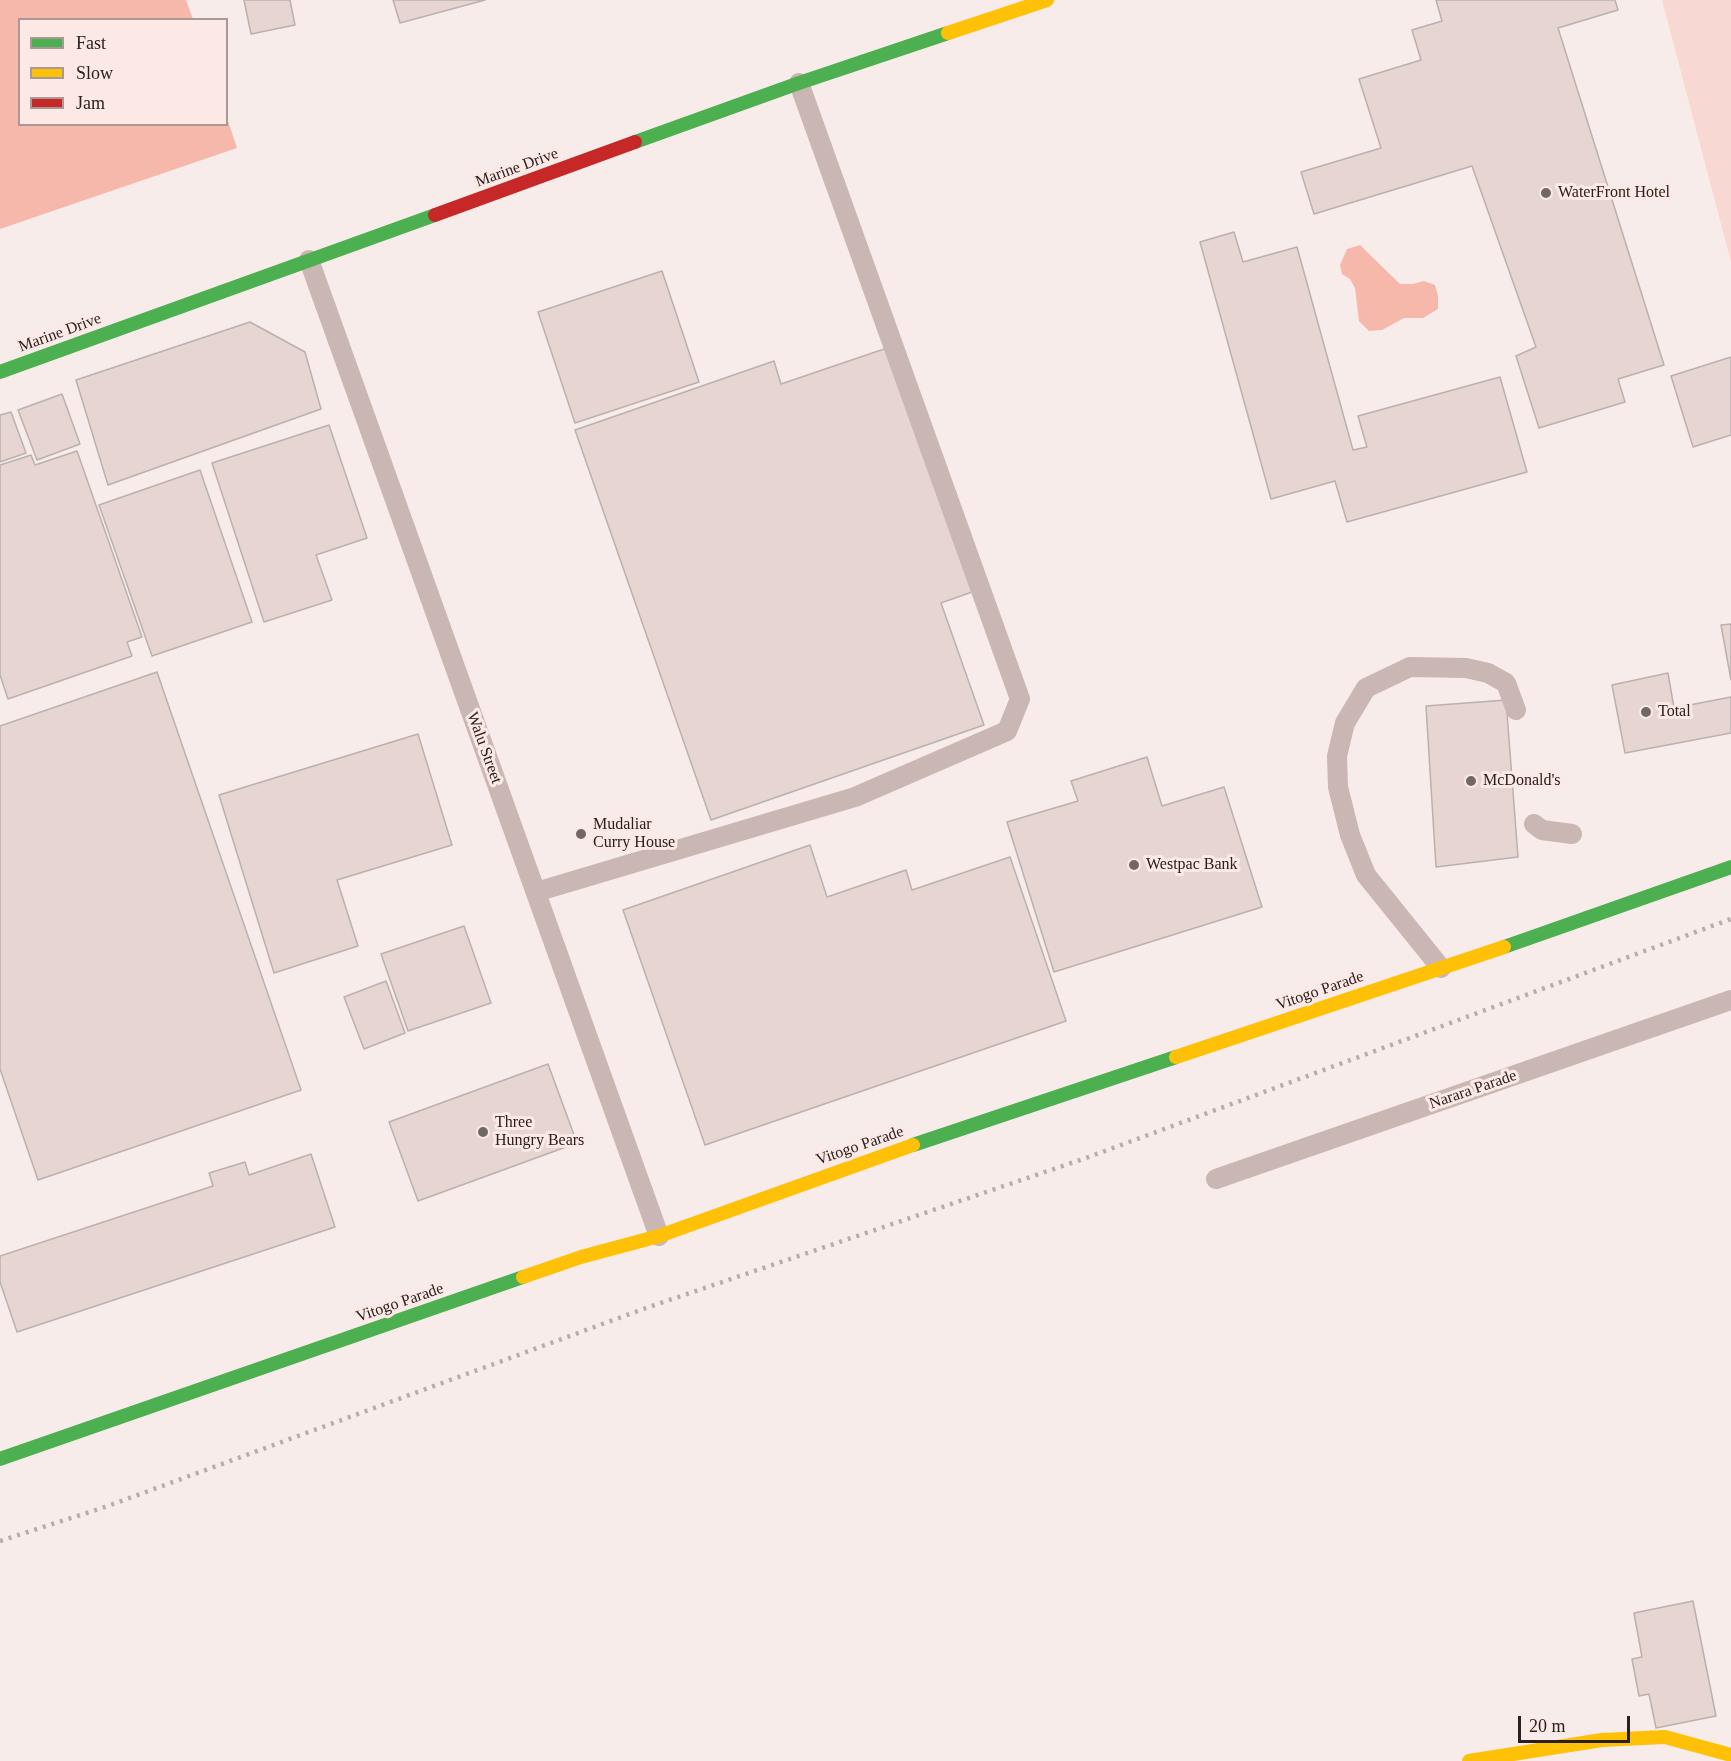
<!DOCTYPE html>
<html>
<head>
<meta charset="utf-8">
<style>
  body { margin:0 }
  #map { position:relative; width:1731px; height:1761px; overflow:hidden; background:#f7ecea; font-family:"Times New Roman",serif }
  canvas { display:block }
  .legend { position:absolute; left:18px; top:18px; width:210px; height:108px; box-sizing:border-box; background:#fce9e5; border:2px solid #a89996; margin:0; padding:8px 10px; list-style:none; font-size:18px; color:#29211f }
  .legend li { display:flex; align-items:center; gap:12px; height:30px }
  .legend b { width:30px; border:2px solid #a89996 }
  .scale { position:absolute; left:1518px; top:1716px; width:112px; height:27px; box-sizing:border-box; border:3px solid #29211f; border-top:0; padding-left:8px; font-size:18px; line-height:21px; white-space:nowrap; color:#29211f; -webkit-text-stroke:4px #fce9e5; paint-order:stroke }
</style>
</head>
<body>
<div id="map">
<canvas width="1731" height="1761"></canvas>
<ul class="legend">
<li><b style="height:8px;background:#4caf50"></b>Fast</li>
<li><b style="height:8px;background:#ffc107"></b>Slow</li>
<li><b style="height:8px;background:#c62828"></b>Jam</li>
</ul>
<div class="scale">20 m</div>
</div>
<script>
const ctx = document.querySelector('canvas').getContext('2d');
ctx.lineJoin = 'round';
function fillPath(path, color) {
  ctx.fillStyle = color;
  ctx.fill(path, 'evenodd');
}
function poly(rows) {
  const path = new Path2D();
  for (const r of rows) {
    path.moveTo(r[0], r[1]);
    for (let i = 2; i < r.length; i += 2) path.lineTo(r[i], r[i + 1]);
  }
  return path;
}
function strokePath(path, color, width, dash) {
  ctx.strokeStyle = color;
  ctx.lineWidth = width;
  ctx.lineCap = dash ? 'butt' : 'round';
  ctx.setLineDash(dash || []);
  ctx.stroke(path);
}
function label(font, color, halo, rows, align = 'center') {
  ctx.font = font + ' "Times New Roman",serif';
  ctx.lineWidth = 6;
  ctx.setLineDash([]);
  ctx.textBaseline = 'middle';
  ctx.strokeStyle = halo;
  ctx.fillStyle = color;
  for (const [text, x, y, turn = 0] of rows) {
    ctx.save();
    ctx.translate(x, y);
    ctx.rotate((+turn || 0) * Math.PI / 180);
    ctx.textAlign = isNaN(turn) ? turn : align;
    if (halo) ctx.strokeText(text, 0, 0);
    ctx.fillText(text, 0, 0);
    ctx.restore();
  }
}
fillPath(poly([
  [1662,0,1731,0,1731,262]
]), '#f8d8d2');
fillPath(poly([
  [0,0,186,0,193,19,20,20,20,124,226,124,227,118,237,148,0,229],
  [1360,245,1400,284,1413,284,1424,281,1435,285,1438,296,1438,309,1423,318,1404,318,1382,330,1369,331,1359,321,1355,288,1350,279,1342,274,1340,265,1347,249]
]), '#f7b8ac');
const building = poly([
  [244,0,290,0,295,25,251,34,244,0],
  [393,0,485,0,400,23,393,0],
  [1436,0,1615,0,1618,10,1558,28,1664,365,1618,379,1625,402,1539,428,1516,356,1536,347,1472,166,1314,214,1301,172,1381,148,1359,79,1421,60,1412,30,1442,21,1436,0],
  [1234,232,1243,262,1297,247,1353,450,1367,447,1358,416,1500,377,1527,472,1347,522,1335,481,1271,499,1200,242,1234,232],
  [662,271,699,382,575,423,538,312,662,271],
  [250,322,305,352,321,409,108,485,76,380,250,322],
  [887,348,972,592,941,603,984,725,711,820,575,430,774,361,781,384,887,348],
  [1731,357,1731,435,1693,447,1671,376,1731,357],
  [62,394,80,444,37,460,18,410,62,394],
  [11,412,26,453,0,462,0,415,11,412],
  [329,425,367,538,316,555,332,600,264,622,212,463,329,425],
  [77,451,142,637,127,642,132,656,8,699,0,675,0,465,31,455,35,465,77,451],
  [200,470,252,622,152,656,99,505,200,470],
  [1731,624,1731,680,1721,625,1731,624],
  [157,672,301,1090,38,1180,0,1069,0,726,157,672],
  [1668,673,1674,708,1731,697,1731,733,1625,753,1612,685,1668,673],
  [1506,700,1518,857,1436,867,1426,706,1506,700],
  [418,734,452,845,337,880,358,946,274,973,219,795,418,734],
  [1147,757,1162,806,1224,787,1262,907,1054,972,1007,822,1078,801,1071,781,1147,757],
  [810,845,827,897,906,870,912,890,1010,857,1066,1021,705,1145,623,910,810,845],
  [464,926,491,1003,408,1031,381,954,464,926],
  [386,981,405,1033,364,1049,344,997,386,981],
  [548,1064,577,1143,418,1201,389,1122,548,1064],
  [311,1154,335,1227,17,1332,0,1282,0,1256,213,1186,209,1173,245,1162,249,1175,311,1154],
  [1693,1601,1716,1716,1656,1728,1649,1694,1639,1696,1632,1659,1642,1657,1634,1613,1693,1601]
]);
fillPath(building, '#e7d5d2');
strokePath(building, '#bab1af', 1.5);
strokePath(poly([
  [309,260,659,1236],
  [1534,824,1542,830,1572,834],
  [536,892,855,797,1007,731,1020,699,799,83],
  [1441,968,1366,875,1350,835,1338,787,1337,756,1345,723,1366,688,1410,667,1466,668,1488,673,1506,683,1516,710],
  [1216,1179,1731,1000]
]), '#cab6b3', 20);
strokePath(poly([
  [635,142,799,83,948,33],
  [0,372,435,215],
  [1504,947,1731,867],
  [913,1145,1176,1057],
  [0,1459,523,1277]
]), '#4caf50', 14);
strokePath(poly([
  [948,33,1047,0],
  [1176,1057,1504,947],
  [523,1277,581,1257,659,1236,913,1145],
  [1469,1761,1602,1740,1665,1737,1731,1755]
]), '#ffc107', 14);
strokePath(poly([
  [435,215,635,142]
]), '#c62828', 14);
strokePath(poly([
  [0,1541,105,1507,646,1308,1086,1158,1731,919]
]), '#b8aba8', 4.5, [3, 6]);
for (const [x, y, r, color] of [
  [1546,193,6,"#716866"],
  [1646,712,6,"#716866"],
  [1471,781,6,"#716866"],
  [581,834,6,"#716866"],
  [1134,865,6,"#716866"],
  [483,1132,6,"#716866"]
]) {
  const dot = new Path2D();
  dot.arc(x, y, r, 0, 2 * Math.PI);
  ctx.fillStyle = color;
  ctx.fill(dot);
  strokePath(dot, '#fce9e5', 2);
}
label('16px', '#29211f', '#fce9e5', [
  ["Marine Drive",517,168,-20],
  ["Marine Drive",60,333,-20],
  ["Walu Street",484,748,70],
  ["Vitogo Parade",1320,991,-19],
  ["Narara Parade",1473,1090,-19],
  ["Vitogo Parade",860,1146,-19],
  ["Vitogo Parade",400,1303,-19]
]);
label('16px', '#29211f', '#fce9e5', [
  ["WaterFront Hotel",1558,193],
  ["Total",1658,712],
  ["McDonald's",1483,781],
  ["Mudaliar",593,825],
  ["Curry House",593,843],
  ["Westpac Bank",1146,865],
  ["Three",495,1123],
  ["Hungry Bears",495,1141]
], 'left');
</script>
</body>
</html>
